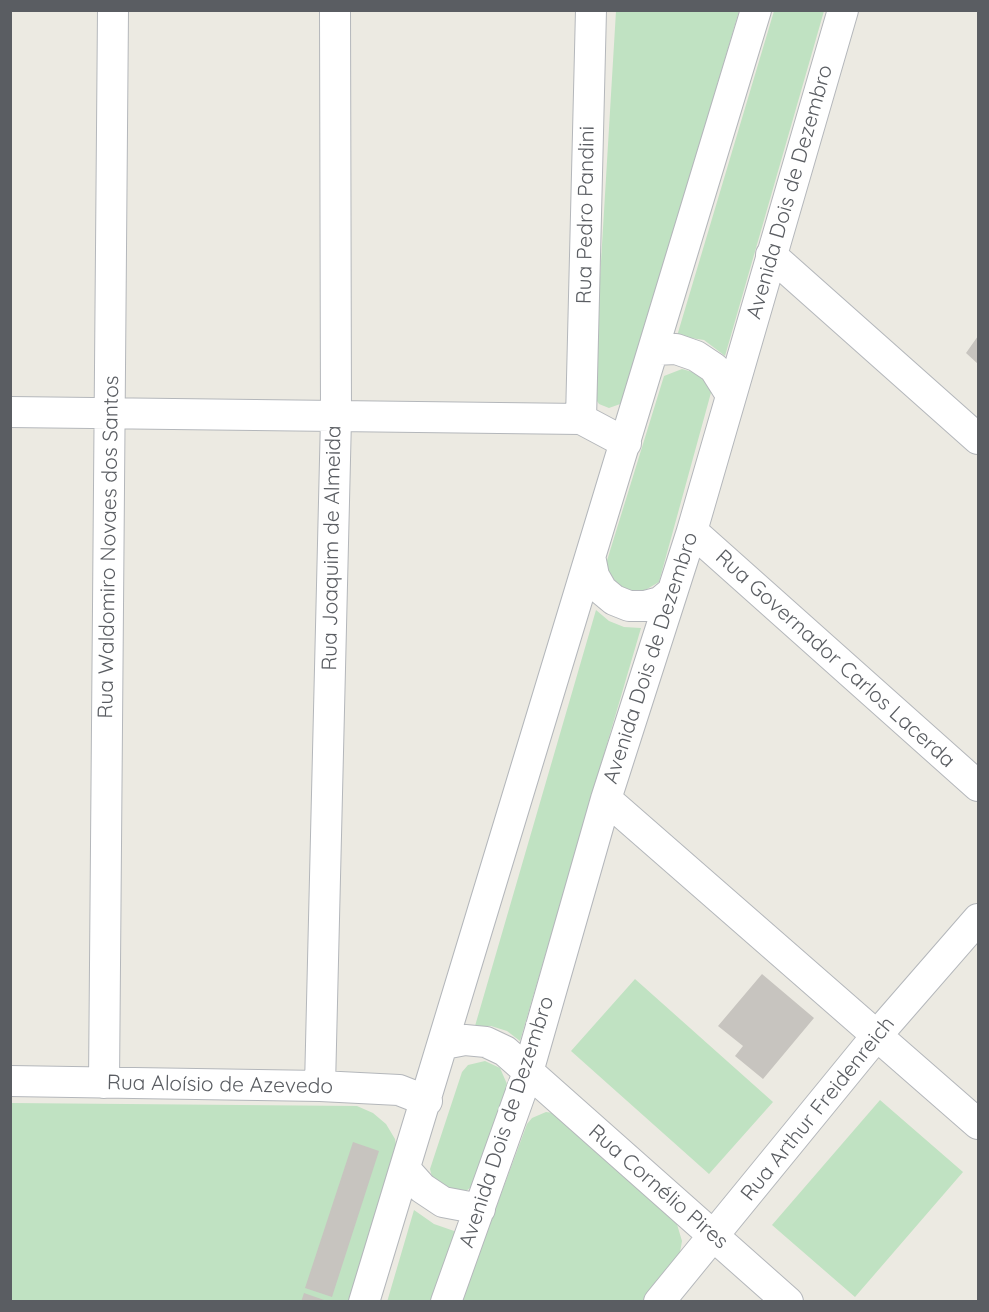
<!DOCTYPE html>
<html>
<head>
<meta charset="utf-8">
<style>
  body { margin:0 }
  #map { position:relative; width:989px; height:1312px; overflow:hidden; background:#eceae2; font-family:Quicksand,sans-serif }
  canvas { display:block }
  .frame { position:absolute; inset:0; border:12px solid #5a5d62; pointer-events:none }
</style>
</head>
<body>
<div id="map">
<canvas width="989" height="1312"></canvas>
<div class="frame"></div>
</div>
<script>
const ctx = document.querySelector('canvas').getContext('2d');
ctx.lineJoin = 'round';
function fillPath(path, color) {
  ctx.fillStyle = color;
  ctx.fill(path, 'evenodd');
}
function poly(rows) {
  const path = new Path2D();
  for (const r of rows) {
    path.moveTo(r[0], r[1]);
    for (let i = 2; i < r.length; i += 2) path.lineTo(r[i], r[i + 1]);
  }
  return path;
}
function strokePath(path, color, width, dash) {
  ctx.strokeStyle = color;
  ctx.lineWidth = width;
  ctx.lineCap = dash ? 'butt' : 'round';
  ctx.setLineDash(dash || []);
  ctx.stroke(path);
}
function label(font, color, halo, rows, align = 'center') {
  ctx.font = font + ' Quicksand,sans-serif';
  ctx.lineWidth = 6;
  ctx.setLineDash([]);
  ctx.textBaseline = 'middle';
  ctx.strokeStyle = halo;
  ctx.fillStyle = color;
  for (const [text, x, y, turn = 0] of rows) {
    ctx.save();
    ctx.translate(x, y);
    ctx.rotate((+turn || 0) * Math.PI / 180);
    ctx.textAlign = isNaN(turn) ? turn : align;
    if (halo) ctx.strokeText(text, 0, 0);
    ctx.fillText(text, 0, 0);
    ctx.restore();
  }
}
fillPath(poly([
  [616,11,739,11,623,403,609,408,599,404,593,395],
  [774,11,824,11,725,356,704,340,677,336],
  [682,369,700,374,712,389,659,582,642,592,632,592,614,584,605,567,664,376],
  [596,610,609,621,624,627,641,628,520,1041,507,1031,491,1026,475,1026],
  [635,979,773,1102,709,1174,571,1051],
  [485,1061,500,1068,507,1084,479,1181,466,1191,450,1193,432,1177,430,1169,462,1072,468,1065],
  [880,1100,963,1172,855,1297,772,1225],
  [11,1103,357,1106,373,1113,386,1124,395,1139,398,1156,352,1301,11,1302],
  [546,1112,554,1113,676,1221,682,1241,680,1252,676,1262,643,1301,461,1302,527,1124,532,1118],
  [414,1210,434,1224,457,1232,435,1301,387,1302]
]), '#c0e2c2');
fillPath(poly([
  [978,336,978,364,966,353],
  [762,974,814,1018,763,1079,735,1056,743,1046,718,1026],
  [353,1142,379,1151,332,1297,305,1288],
  [304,1293,327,1301,327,1302,301,1302]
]), '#c7c4bf');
const minor = poly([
  [771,255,978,439],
  [654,350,676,349,696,356,714,368,731,395],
  [10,412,581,419,626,443],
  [581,419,591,10],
  [692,531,978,786],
  [591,561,594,576,602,590,614,600,629,606,645,606,660,602,672,592],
  [606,799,978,1124],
  [444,1044,465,1040,486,1042,505,1051,788,1302],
  [10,1081,320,1086,399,1090,427,1101],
  [104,1083,113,10],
  [320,1086,336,418,335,10],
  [405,1169,422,1188,443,1202,480,1209],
  [364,1302,756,10],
  [446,1302,528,1072,606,799,692,531,843,10],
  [659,1302,878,1034,978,919]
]);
strokePath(minor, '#b4b7bb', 32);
strokePath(minor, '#fff', 30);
label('21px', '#5a5d62', '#fff', [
  ["Avenida Dois de Dezembro",790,192,-74],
  ["Rua Pedro Pandini",586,215,-89],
  ["Rua Waldomiro Novaes dos Santos",109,547,-89],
  ["Rua Joaquim de Almeida",332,548,-89],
  ["Avenida Dois de Dezembro",651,658,-72],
  ["Rua Governador Carlos Lacerda",835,659,42],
  ["Rua Aloísio de Azevedo",220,1085,1],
  ["Rua Arthur Freidenreich",818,1109,-51],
  ["Avenida Dois de Dezembro",507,1122,-72],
  ["Rua Cornélio Pires",658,1187,41]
]);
</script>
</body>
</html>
